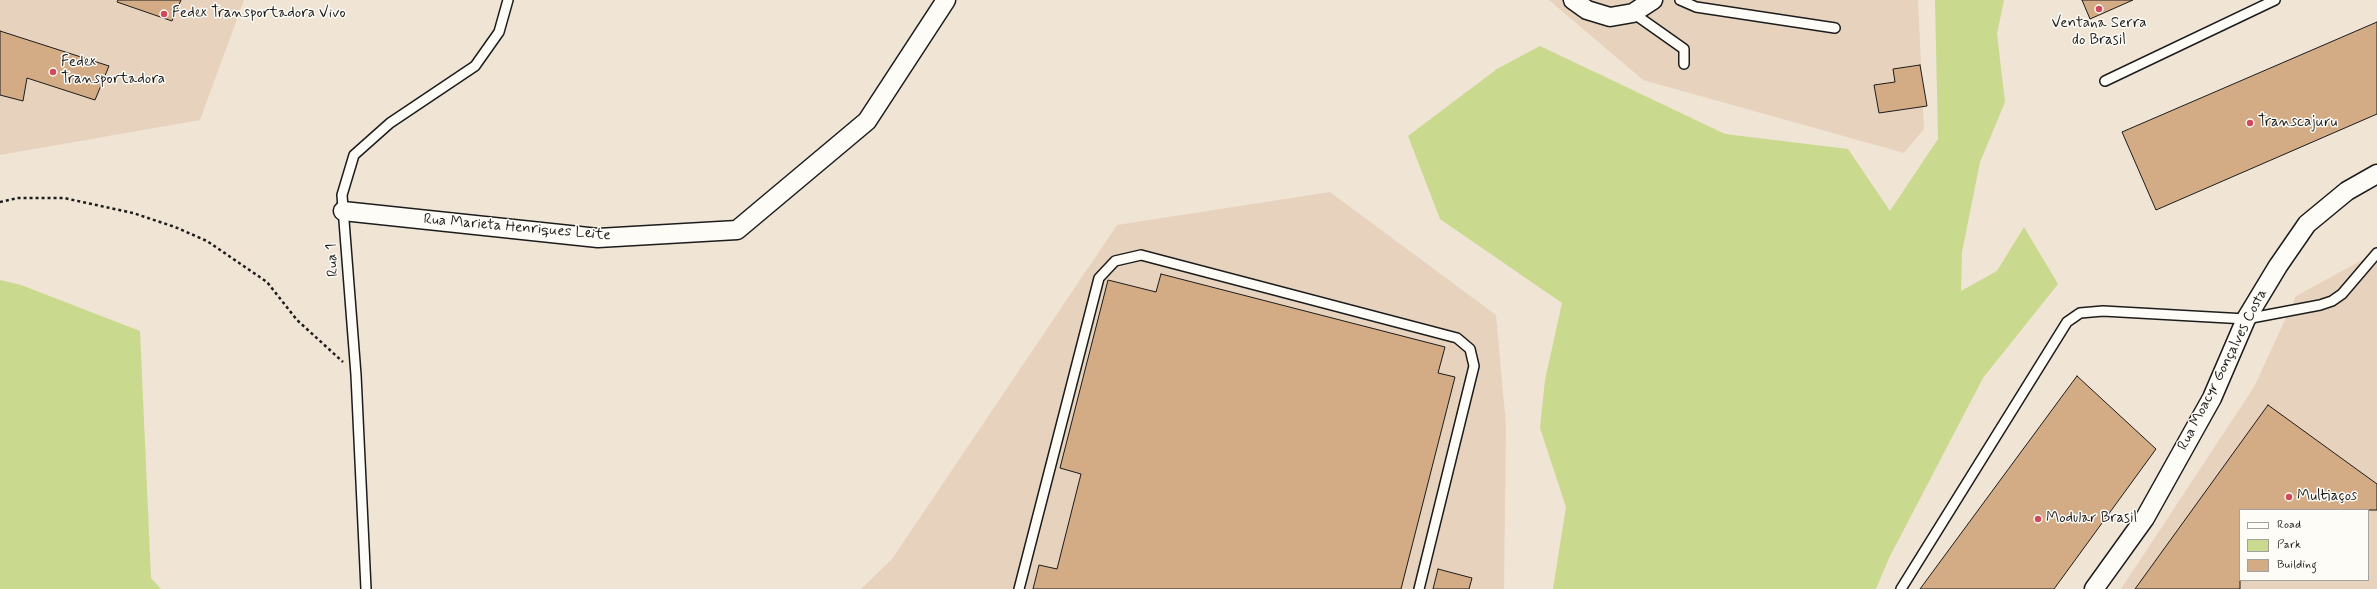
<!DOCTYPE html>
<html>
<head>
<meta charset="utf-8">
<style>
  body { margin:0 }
  #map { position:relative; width:2377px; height:589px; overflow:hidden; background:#f0e4d5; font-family:Mynerve,sans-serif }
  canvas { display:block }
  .legend { position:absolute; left:2239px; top:509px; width:130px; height:72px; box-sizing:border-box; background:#fdfcf7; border:1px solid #a3a29f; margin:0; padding:5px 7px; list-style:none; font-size:12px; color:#1c1c1c }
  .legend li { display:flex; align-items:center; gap:8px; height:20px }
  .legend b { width:20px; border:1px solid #a3a29f }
</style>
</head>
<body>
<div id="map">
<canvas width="2377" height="589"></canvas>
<ul class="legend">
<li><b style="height:5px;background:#fdfcf7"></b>Road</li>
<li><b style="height:11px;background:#c9d98d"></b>Park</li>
<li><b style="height:11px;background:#d3ab85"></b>Building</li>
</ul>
</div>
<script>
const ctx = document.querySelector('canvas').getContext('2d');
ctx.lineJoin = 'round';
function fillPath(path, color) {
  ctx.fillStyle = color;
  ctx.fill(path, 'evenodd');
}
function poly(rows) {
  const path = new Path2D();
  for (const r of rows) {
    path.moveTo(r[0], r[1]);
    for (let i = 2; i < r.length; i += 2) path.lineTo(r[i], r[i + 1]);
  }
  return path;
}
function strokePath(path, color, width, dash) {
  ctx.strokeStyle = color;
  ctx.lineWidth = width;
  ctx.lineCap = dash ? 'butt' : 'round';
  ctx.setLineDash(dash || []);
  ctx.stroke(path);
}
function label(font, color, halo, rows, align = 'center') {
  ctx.font = font + ' Mynerve,sans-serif';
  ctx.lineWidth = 3;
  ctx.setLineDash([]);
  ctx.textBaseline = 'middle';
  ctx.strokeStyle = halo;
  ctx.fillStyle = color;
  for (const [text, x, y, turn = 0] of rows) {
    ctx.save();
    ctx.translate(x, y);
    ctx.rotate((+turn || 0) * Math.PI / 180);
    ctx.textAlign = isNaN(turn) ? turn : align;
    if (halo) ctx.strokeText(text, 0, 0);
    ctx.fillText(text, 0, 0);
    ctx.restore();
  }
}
fillPath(poly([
  [0,0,244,0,200,120,0,155],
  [1549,0,1918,0,1924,129,1904,153,1643,80],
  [1330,192,1496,315,1506,425,1504,589,861,589,892,559,1117,225],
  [2377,252,2377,589,2121,589,2254,387,2296,296],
  [2240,510,2368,510,2368,580,2240,580]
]), '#e7d3bd');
fillPath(poly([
  [1935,0,2004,0,1997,34,2005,102,1980,162,1962,252,1961,291,1997,271,2024,227,2058,284,1983,378,1889,558,1876,589,1553,589,1566,507,1540,428,1545,380,1562,303,1440,219,1408,136,1497,69,1540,46,1725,134,1848,149,1890,211,1938,139],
  [0,280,21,285,140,331,151,578,161,589,0,589]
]), '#c9d98d');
const building = poly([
  [118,0,181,0,172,21,117,2,118,0],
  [2082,0,2133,0,2090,19,2082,0],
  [2377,22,2377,114,2156,210,2122,132,2377,22],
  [0,31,109,66,95,100,27,78,23,101,0,95,0,31],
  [1920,65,1927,106,1879,113,1874,85,1895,82,1893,69,1920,65],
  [1161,274,1445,347,1438,373,1455,377,1401,589,1033,589,1039,565,1057,569,1081,474,1060,468,1108,280,1156,292,1161,274],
  [2077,376,2156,449,2054,589,1920,589,2077,376],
  [2268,405,2377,484,2377,510,2240,510,2240,589,2135,589,2268,405],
  [1438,569,1472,578,1469,589,1433,589,1438,569]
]);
fillPath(building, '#d3ab85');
strokePath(building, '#1c1c1c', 1);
const lane = poly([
  [1680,0,1696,7,1835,28],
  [1633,13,1684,49,1684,64],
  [2105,81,2275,0],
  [366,589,356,375,342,195,354,155,390,123,475,66,499,32,508,0],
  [1019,589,1099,278,1115,261,1141,255,1457,338,1470,349,1474,366,1419,589],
  [1901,589,2067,322,2080,313,2103,311,2246,319,2320,305,2332,301,2342,294,2377,253]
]);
const street = poly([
  [1573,0,1587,10,1610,17,1633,13,1653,0],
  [343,211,598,238,737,230,867,121,946,0],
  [2094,589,2145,518,2212,398,2246,319,2278,266,2307,224,2347,191,2377,174]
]);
strokePath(lane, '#1c1c1c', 12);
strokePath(street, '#1c1c1c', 21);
strokePath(poly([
  [0,202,18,198,64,198,133,213,175,227,207,241,267,282,297,320,343,362]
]), '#1c1c1c', 2.5, [3, 3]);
strokePath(lane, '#fdfcf7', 9);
strokePath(street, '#fdfcf7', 18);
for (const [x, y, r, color] of [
  [2099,9,4,"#d1495b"],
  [164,14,4,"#d1495b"],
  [53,72,4,"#d1495b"],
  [2250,123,4,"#d1495b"],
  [2289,497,4,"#d1495b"],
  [2038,519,4,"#d1495b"]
]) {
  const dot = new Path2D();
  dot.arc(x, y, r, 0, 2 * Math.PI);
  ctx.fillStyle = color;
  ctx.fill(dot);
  strokePath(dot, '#fdfcf7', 1.5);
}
label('15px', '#1c1c1c', '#fdfcf7', [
  ["Fedex Transportadora Vivo",172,14],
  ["Ventana Serra",2099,24,"center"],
  ["do Brasil",2099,41,"center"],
  ["Fedex",61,63],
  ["Transportadora",61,80],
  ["Transcajuru",2258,123],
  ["Multiaços",2297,497],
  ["Modular Brasil",2046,519]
], 'left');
label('15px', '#1c1c1c', '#fdfcf7', [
  ["Rua Marieta Henriques Leite",517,228,5],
  ["Rua 1",333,260,-94],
  ["Rua Moacyr Gonçalves Costa",2223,370,-63]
]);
</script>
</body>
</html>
